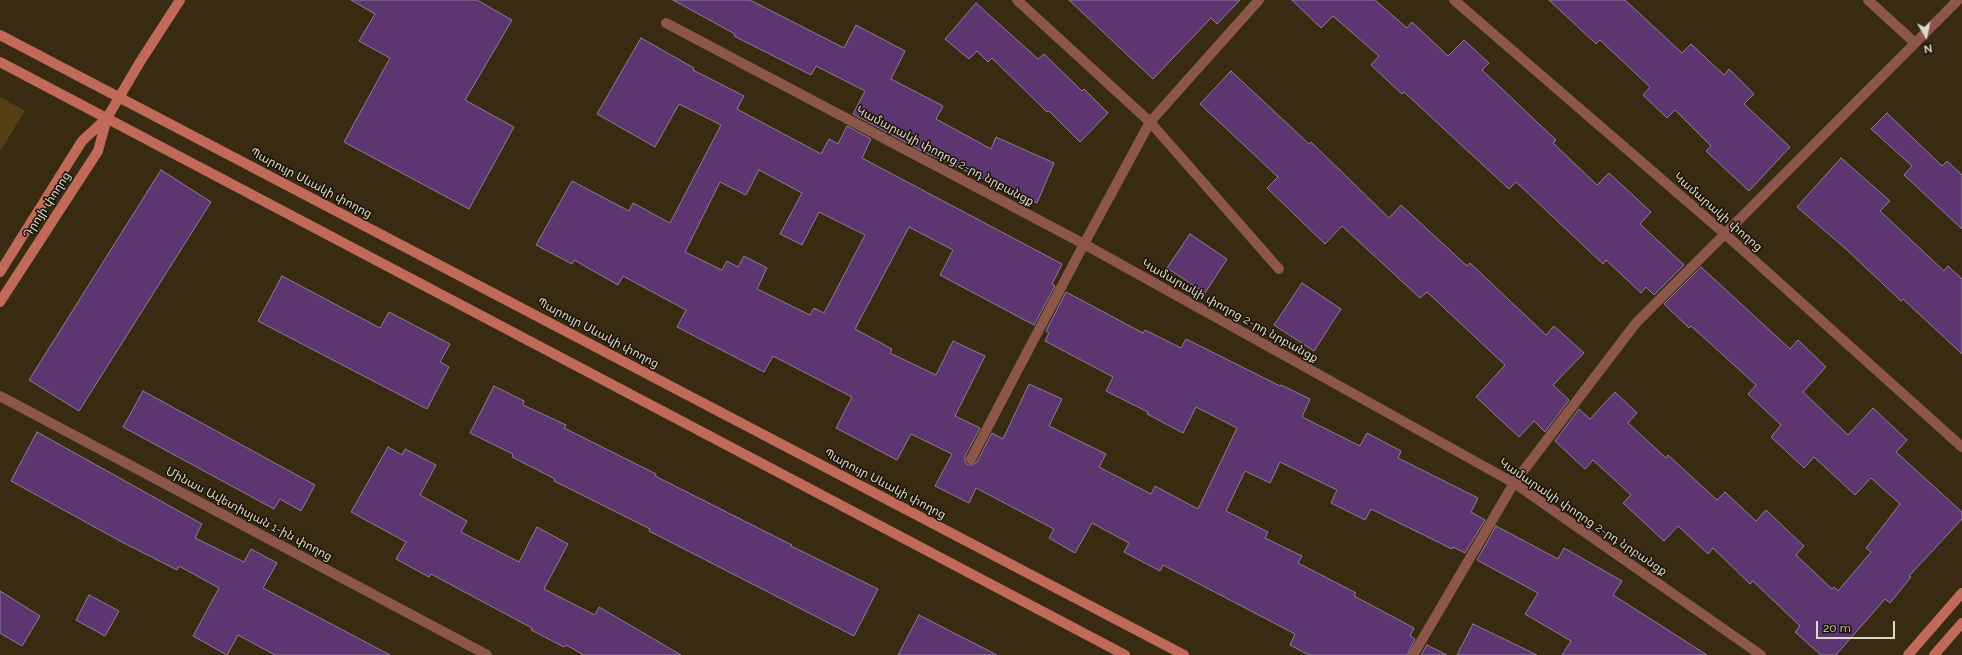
<!DOCTYPE html>
<html>
<head>
<meta charset="utf-8">
<style>
  body { margin:0 }
  #map { position:relative; width:1962px; height:655px; overflow:hidden; background:#382b11; font-family:Raleway,sans-serif }
  canvas { display:block }
  .north { position:absolute; left:1906px; top:16px; width:40px; height:40px; -webkit-text-stroke:3px #1a1409; paint-order:stroke; rotate:171deg; font-size:11px; font-weight:700; line-height:16px; text-align:center; color:#dfd7c8 }
  .north::after { content:''; display:block; margin:auto; width:14px; height:18px; background:#dfd7c8; clip-path:polygon(50% 0,100% 100%,50% 72%,0 100%) }
  .scale { position:absolute; left:1816px; top:621px; width:79px; height:18px; box-sizing:border-box; border:2px solid #dfd7c8; border-top:0; padding-left:5px; font-size:12px; line-height:14px; white-space:nowrap; color:#dfd7c8; -webkit-text-stroke:3px #1a1409; paint-order:stroke }
</style>
</head>
<body>
<div id="map">
<canvas width="1962" height="655"></canvas>
<div class="north">N</div>
<div class="scale">20 m</div>
</div>
<script>
const ctx = document.querySelector('canvas').getContext('2d');
ctx.lineJoin = 'round';
function fillPath(path, color) {
  ctx.fillStyle = color;
  ctx.fill(path, 'evenodd');
}
function poly(rows) {
  const path = new Path2D();
  for (const r of rows) {
    path.moveTo(r[0], r[1]);
    for (let i = 2; i < r.length; i += 2) path.lineTo(r[i], r[i + 1]);
  }
  return path;
}
function strokePath(path, color, width, dash) {
  ctx.strokeStyle = color;
  ctx.lineWidth = width;
  ctx.lineCap = dash ? 'butt' : 'round';
  ctx.setLineDash(dash || []);
  ctx.stroke(path);
}
function label(font, color, halo, rows, align = 'center') {
  ctx.font = font + ' Raleway,"Noto Sans Armenian",sans-serif';
  ctx.lineWidth = 3;
  ctx.setLineDash([]);
  ctx.textBaseline = 'middle';
  ctx.strokeStyle = halo;
  ctx.fillStyle = color;
  for (const [text, x, y, turn = 0] of rows) {
    ctx.save();
    ctx.translate(x, y);
    ctx.rotate((+turn || 0) * Math.PI / 180);
    ctx.textAlign = isNaN(turn) ? turn : align;
    if (halo) ctx.strokeText(text, 0, 0);
    ctx.fillText(text, 0, 0);
    ctx.restore();
  }
}
fillPath(poly([
  [0,97,25,111,0,151]
]), '#543f15');
const building = poly([
  [351,0,477,0,512,20,465,100,514,127,469,209,344,142,390,58,359,41,375,14,351,0],
  [673,0,750,0,844,48,856,25,905,51,891,79,943,106,936,119,991,149,996,137,1054,163,1037,203,922,151,853,114,865,91,816,66,811,75,734,36,735,34,673,0],
  [1069,0,1240,0,1217,24,1211,18,1153,79,1069,0],
  [1292,0,1375,0,1407,28,1412,22,1448,56,1464,40,1489,63,1482,70,1556,140,1553,143,1597,185,1609,173,1651,212,1640,224,1684,265,1654,295,1646,287,1641,293,1606,260,1603,264,1516,182,1509,189,1404,92,1402,94,1371,65,1379,56,1333,16,1321,28,1292,0],
  [1549,0,1625,0,1682,53,1691,44,1724,75,1729,69,1754,94,1744,104,1790,147,1749,191,1706,151,1711,146,1675,110,1667,118,1643,95,1650,87,1600,40,1596,44,1549,0],
  [976,3,1038,59,1044,54,1082,91,1084,89,1108,113,1080,142,1049,111,1047,112,992,58,988,62,977,51,969,59,945,39,976,3],
  [641,38,694,68,693,70,744,96,737,109,821,154,829,139,838,144,847,126,871,139,862,158,1062,264,1052,284,1055,286,1034,325,940,275,953,250,909,227,855,329,892,349,890,353,936,375,953,341,985,356,955,416,980,428,965,456,965,462,968,465,972,465,977,462,992,433,1003,439,1029,384,1062,399,1049,426,1106,454,1099,467,1151,494,1155,486,1198,509,1237,428,1196,407,1183,433,1147,414,1148,412,1106,391,1113,377,1045,341,1049,333,1046,331,1066,292,1143,333,1145,330,1181,348,1186,339,1280,386,1281,385,1310,399,1302,417,1360,446,1367,433,1401,451,1398,458,1478,498,1471,512,1485,520,1465,553,1453,547,1452,549,1371,509,1365,520,1331,503,1337,490,1280,462,1270,483,1245,471,1226,511,1268,532,1265,538,1302,556,1298,563,1356,593,1354,596,1414,628,1410,636,1415,639,1407,655,1309,655,1290,645,1295,634,1163,565,1160,571,1124,552,1129,543,1092,523,1075,553,1049,538,1054,529,976,488,969,503,935,486,952,454,911,434,897,460,836,428,852,397,773,356,764,372,677,327,686,310,623,276,618,285,574,260,572,264,536,245,572,181,629,211,633,203,670,223,721,125,679,104,655,147,597,114,641,38],
  [759,170,802,193,780,234,802,245,819,212,865,235,824,313,814,308,810,315,757,289,767,268,744,256,738,267,727,261,722,270,685,252,720,182,746,195,759,170],
  [1231,71,1309,144,1311,142,1389,218,1401,205,1467,266,1470,263,1546,335,1554,326,1584,353,1553,385,1569,400,1545,432,1534,421,1519,437,1476,397,1505,365,1427,292,1420,298,1342,226,1325,244,1267,188,1278,177,1200,104,1231,71],
  [1887,113,1942,166,1947,161,1962,175,1962,229,1904,175,1912,166,1871,129,1887,113],
  [1841,158,1890,201,1880,211,1944,271,1948,266,1962,279,1962,354,1903,299,1901,301,1846,249,1797,207,1841,158],
  [161,170,211,202,79,411,29,380,161,170],
  [1190,234,1227,259,1205,293,1167,268,1190,234],
  [1701,267,1790,349,1798,340,1826,367,1803,392,1848,435,1873,408,1907,440,1896,452,1962,512,1962,519,1909,576,1911,577,1890,603,1885,599,1836,655,1821,655,1795,632,1800,626,1753,581,1750,584,1713,548,1708,554,1678,526,1664,541,1623,503,1631,495,1593,460,1585,469,1555,441,1579,409,1590,419,1615,392,1637,413,1628,423,1666,458,1668,455,1717,500,1725,492,1756,521,1766,510,1804,546,1796,555,1832,589,1834,587,1838,591,1871,552,1866,548,1900,504,1871,478,1855,495,1814,457,1804,468,1771,437,1781,425,1748,394,1756,385,1691,326,1689,328,1664,304,1701,267],
  [282,276,380,328,389,312,450,344,440,362,449,367,427,409,258,321,282,276],
  [1302,283,1341,309,1314,351,1274,325,1302,283],
  [494,386,524,401,523,405,566,425,564,428,656,474,655,476,792,545,791,546,878,589,854,636,649,531,650,529,554,481,555,479,512,457,513,454,470,433,494,386],
  [143,391,315,485,301,511,280,499,274,509,123,427,143,391],
  [37,432,202,524,195,538,244,562,251,549,277,563,263,588,390,655,275,655,238,635,227,655,193,636,219,588,179,566,177,570,120,541,11,481,37,432],
  [388,447,402,455,405,449,436,465,420,495,467,521,461,532,519,562,537,527,568,544,544,589,595,615,599,607,681,655,584,655,566,645,564,647,531,630,532,628,431,574,429,577,396,559,406,542,351,512,388,447],
  [1496,526,1558,559,1564,548,1622,581,1613,595,1707,655,1562,655,1571,641,1525,614,1538,593,1477,560,1496,526],
  [0,591,40,616,22,646,0,633,0,591],
  [89,595,119,611,105,636,76,620,89,595],
  [919,615,952,632,997,655,898,655,919,615],
  [1473,624,1537,655,1457,655,1473,624],
  [1427,645,1447,655,1421,655,1427,645]
]);
fillPath(building, '#5d3571');
strokePath(building, '#8e7d98', 1);
strokePath(poly([
  [1017,0,1150,122,1279,269],
  [1454,0,1725,234,1962,447],
  [1868,0,1915,43],
  [666,23,1084,244,1514,483,1761,655],
  [0,396,487,655],
  [971,459,1084,244,1150,122,1259,0],
  [1413,655,1514,483,1636,323,1958,0]
]), '#8c564b', 10);
strokePath(poly([
  [0,35,1184,655],
  [0,62,1125,655],
  [0,272,82,141,107,118],
  [0,302,98,151,107,118,140,62,180,0],
  [1908,655,1962,593],
  [1934,655,1962,623]
]), '#c16a5a', 10);
label('12px', '#dfd7c8', '#1a1409', [
  ["Կամարակի փողոց 2-րդ նրբանցք",945,156,28],
  ["Պարույր Սևակի փողոց",311,183,28],
  ["Դրոյի փողոց",47,205,-57],
  ["Կամարակի փողոց",1718,212,41],
  ["Կամարակի փողոց 2-րդ նրբանցք",1230,311,29],
  ["Պարույր Սևակի փողոց",598,333,28],
  ["Պարույր Սևակի փողոց",885,484,28],
  ["Մինաս Ավետիսյան 1-ին փողոց",249,514,28],
  ["Կամարակի փողոց 2-րդ նրբանցք",1583,517,34]
]);
</script>
</body>
</html>
